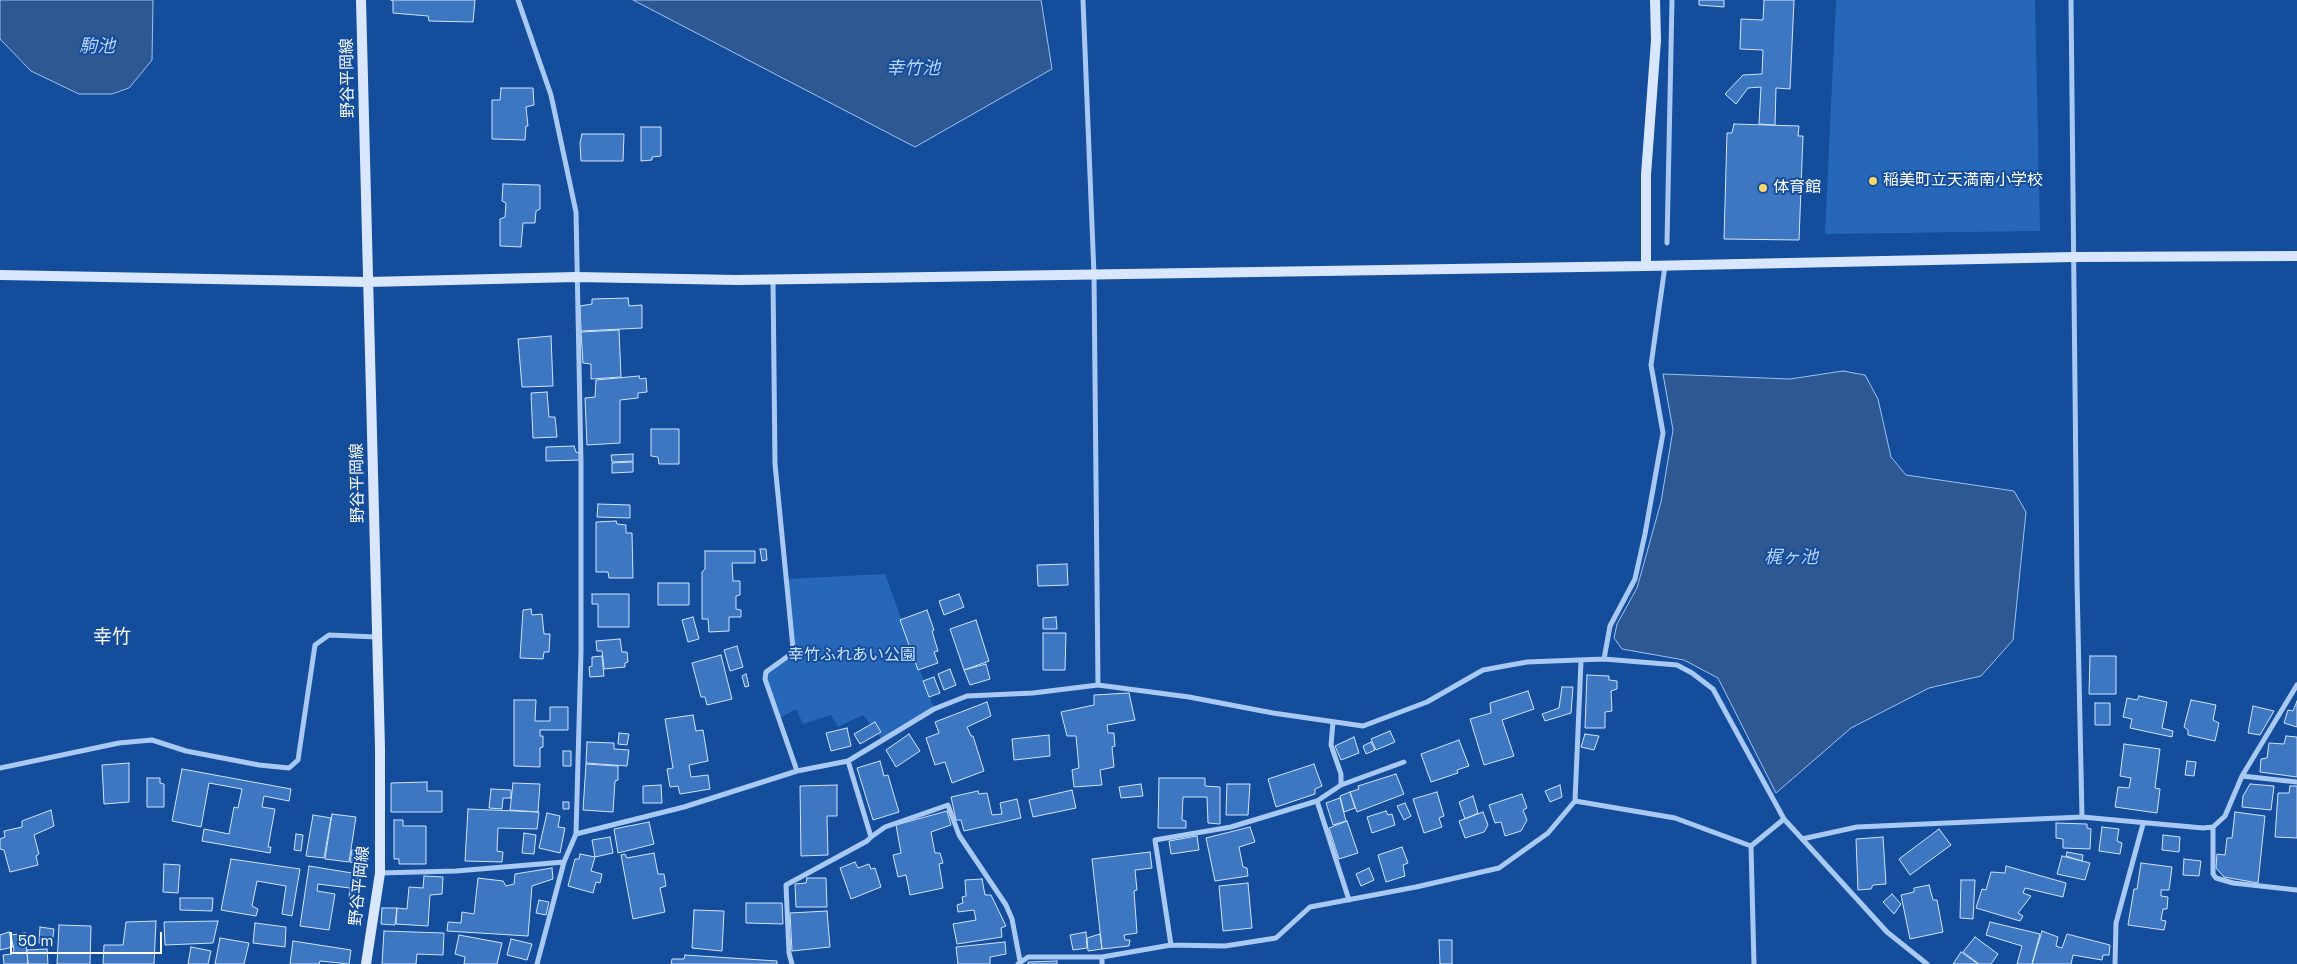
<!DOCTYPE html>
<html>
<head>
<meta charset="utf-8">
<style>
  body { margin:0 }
  #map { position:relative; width:2297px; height:964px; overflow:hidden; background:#144d9b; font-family:"Space Grotesk",sans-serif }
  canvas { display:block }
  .scale { position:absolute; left:10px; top:932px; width:152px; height:22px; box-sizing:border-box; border:2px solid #fff; border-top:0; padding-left:6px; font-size:15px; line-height:18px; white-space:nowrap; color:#fff; -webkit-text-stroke:4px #144d9b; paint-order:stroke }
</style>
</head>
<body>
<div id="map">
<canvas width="2297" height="964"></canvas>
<div class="scale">50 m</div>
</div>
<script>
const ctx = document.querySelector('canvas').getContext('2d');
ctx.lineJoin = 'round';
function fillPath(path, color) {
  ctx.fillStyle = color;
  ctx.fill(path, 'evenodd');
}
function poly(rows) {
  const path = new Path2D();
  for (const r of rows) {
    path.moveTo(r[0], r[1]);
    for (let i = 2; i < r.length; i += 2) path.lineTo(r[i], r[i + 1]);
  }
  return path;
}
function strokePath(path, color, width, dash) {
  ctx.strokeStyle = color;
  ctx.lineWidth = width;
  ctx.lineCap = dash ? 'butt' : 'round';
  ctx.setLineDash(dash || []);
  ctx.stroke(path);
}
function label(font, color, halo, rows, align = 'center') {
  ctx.font = font + ' "Space Grotesk","Noto Sans JP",sans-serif';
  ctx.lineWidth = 4;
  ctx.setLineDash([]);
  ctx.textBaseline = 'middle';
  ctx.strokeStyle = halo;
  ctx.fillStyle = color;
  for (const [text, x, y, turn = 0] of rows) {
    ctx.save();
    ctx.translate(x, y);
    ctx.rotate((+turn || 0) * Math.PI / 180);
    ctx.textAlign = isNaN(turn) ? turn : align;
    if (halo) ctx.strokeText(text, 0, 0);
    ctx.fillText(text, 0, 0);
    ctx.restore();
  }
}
fillPath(poly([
  [1836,0,2035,0,2040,231,1825,234],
  [885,574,934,709,883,740,863,715,838,727,831,715,803,724,796,709,778,719,766,672,793,648,785,579]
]), '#2767b9');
const water = poly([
  [0,0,153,0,152,60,129,88,112,94,79,94,31,71,0,39,0,0],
  [633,0,1041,0,1052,69,915,147,633,0],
  [1843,371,1865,375,1878,399,1891,457,1906,475,2014,491,2026,512,2013,640,1981,676,1929,688,1851,728,1776,793,1718,678,1684,660,1622,649,1614,638,1617,624,1637,588,1661,502,1673,430,1663,374,1790,379,1843,371]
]);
fillPath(water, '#2e5891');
strokePath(water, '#9ac4f6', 1);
const building = poly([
  [391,0,475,0,473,22,429,21,428,16,393,13,393,1,391,0],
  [1699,0,1724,0,1724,7,1699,5,1699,0],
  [1764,0,1794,0,1790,89,1776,88,1775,125,1759,124,1761,87,1748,88,1736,104,1725,94,1743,75,1762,74,1763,50,1740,49,1741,19,1763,20,1764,0],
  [501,88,533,88,534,105,526,107,528,126,526,126,525,140,492,139,492,100,500,100,501,88],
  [1734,124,1799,126,1798,136,1803,136,1799,240,1724,239,1727,133,1732,133,1734,124],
  [641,127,661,127,661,156,652,157,652,160,641,161,641,127],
  [582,134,624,134,623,161,581,161,580,143,582,134],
  [503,184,540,185,540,209,536,211,535,223,523,223,521,247,500,246,500,219,505,217,506,203,502,201,503,184],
  [628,298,629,306,642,305,642,328,581,331,580,306,592,304,592,299,628,298],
  [619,330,621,377,591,379,591,364,583,363,581,332,619,330],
  [551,336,553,386,522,387,518,339,551,336],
  [639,376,640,379,646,378,647,392,638,393,638,398,620,400,620,443,587,445,585,398,595,397,596,380,639,376],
  [547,392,549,417,555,417,557,437,533,438,531,393,547,392],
  [651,429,679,429,679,464,659,464,658,457,651,456,651,429],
  [574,446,576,452,580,453,581,460,546,461,546,447,574,446],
  [633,454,633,461,612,462,611,455,633,454],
  [633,462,633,472,612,473,612,463,633,462],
  [598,504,630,505,630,518,597,517,598,504],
  [616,521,617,524,626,525,626,533,632,533,633,578,609,578,608,572,596,572,596,522,616,521],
  [760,549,766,549,767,560,762,561,760,549],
  [705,551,755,551,755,563,732,563,733,581,740,581,740,595,736,596,736,609,741,610,741,617,729,617,729,631,709,632,708,619,702,619,702,572,705,569,705,551],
  [1067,564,1068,585,1038,586,1037,565,1067,564],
  [658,583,689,583,689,605,658,605,658,583],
  [592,594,629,594,629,627,598,627,598,604,592,604,592,594],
  [959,594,964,607,944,615,939,601,959,594],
  [531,609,532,615,542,614,544,634,550,634,549,652,544,652,543,659,520,658,523,610,531,609],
  [927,610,934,630,932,631,938,651,934,652,938,663,918,670,900,620,927,610],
  [693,617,699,639,688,642,682,620,693,617],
  [1056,617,1057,629,1043,629,1043,618,1056,617],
  [976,620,989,661,964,670,950,629,976,620],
  [1043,633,1066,633,1065,670,1043,670,1043,633],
  [620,639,622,652,627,652,628,662,625,663,625,667,604,669,602,651,597,651,596,641,620,639],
  [737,646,743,667,730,671,724,650,737,646],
  [721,655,732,699,707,705,705,697,701,697,692,663,721,655],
  [602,656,604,676,590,677,589,667,592,666,592,657,602,656],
  [2090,656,2116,656,2116,694,2089,694,2090,656],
  [986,664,990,679,970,685,964,670,986,664],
  [950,669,956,685,944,690,938,674,950,669],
  [746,674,749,686,745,687,742,676,746,674],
  [1587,675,1609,676,1609,680,1617,681,1617,689,1611,691,1612,711,1605,712,1605,728,1585,728,1587,675],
  [934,677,940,693,929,697,923,681,934,677],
  [1562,687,1573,687,1571,713,1545,721,1542,714,1559,708,1562,687],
  [1528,691,1534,709,1502,720,1514,756,1484,765,1470,719,1491,713,1490,703,1528,691],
  [1129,693,1135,720,1107,725,1108,733,1114,733,1115,746,1112,747,1114,767,1100,770,1102,785,1074,787,1072,770,1079,768,1076,736,1067,736,1061,712,1094,705,1094,695,1129,693],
  [2139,696,2167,702,2162,728,2173,731,2172,737,2130,728,2132,719,2123,717,2127,698,2137,700,2139,696],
  [514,700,536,700,535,721,550,721,550,707,568,707,568,730,540,730,540,736,543,736,543,747,540,748,540,767,514,766,514,700],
  [2191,700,2216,705,2213,720,2219,723,2215,741,2188,735,2188,730,2184,727,2191,700],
  [2297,701,2297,727,2284,723,2288,710,2293,711,2297,701],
  [987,702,991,716,967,727,971,736,973,736,984,771,952,783,945,762,935,765,926,738,939,733,935,722,987,702],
  [2095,703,2110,703,2110,725,2095,725,2095,703],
  [2253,706,2274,711,2260,735,2248,733,2253,706],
  [693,715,696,731,703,730,708,761,689,765,691,777,708,775,710,789,680,794,678,786,670,787,667,769,673,768,665,719,693,715],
  [875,722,881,732,860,744,854,734,875,722],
  [847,728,851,746,831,751,826,733,847,728],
  [1390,731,1395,742,1376,750,1371,739,1390,731],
  [619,733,629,734,627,745,618,744,619,733],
  [909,734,920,751,896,767,886,750,909,734],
  [1585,734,1599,736,1594,750,1581,747,1585,734],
  [1049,735,1050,756,1014,760,1012,739,1049,735],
  [2286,736,2297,737,2297,777,2260,772,2261,759,2267,758,2269,743,2284,744,2286,736],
  [1354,737,1359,753,1341,760,1335,746,1354,737],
  [1459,740,1469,766,1457,770,1458,773,1431,782,1421,754,1459,740],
  [587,742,614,743,614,749,629,750,627,766,586,763,587,742],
  [1371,742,1375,750,1366,754,1363,746,1371,742],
  [2124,744,2160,749,2155,788,2160,789,2157,813,2115,807,2118,787,2129,788,2131,778,2120,776,2124,744],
  [563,751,571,751,571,766,563,766,563,751],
  [880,761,884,776,888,775,899,812,873,820,857,768,880,761],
  [2187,761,2196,762,2194,776,2185,775,2187,761],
  [129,763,129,802,104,804,102,765,129,763],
  [586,764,618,766,618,780,615,781,613,812,583,810,586,764],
  [1314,764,1322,786,1315,789,1315,794,1276,807,1268,779,1314,764],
  [182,769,291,789,289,801,264,796,262,807,275,809,268,847,271,847,270,853,202,841,204,829,229,834,234,807,238,808,242,789,209,783,201,827,172,821,182,769],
  [1396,774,1404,794,1357,812,1350,792,1359,789,1358,786,1396,774],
  [147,778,160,778,160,783,164,784,164,807,147,807,147,778],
  [1159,778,1205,778,1205,786,1220,787,1220,824,1208,823,1207,797,1183,797,1182,820,1186,821,1186,828,1158,828,1159,778],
  [427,782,427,791,442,791,442,812,391,812,391,783,427,782],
  [513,783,540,784,538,812,510,810,513,783],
  [1141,784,1143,796,1121,798,1119,787,1141,784],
  [1227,784,1250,784,1248,815,1226,815,1227,784],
  [2250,784,2274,786,2271,810,2242,807,2243,796,2250,784],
  [661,785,662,803,643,803,643,786,661,785],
  [837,785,837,816,827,816,828,855,801,856,800,786,837,785],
  [1560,785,1562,797,1550,802,1545,791,1560,785],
  [2290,786,2297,786,2297,838,2275,837,2278,793,2289,793,2290,786],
  [491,789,511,790,511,798,503,798,502,809,489,808,491,789],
  [1072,790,1076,808,1033,817,1029,800,1072,790],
  [978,791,979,794,987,793,992,815,1002,814,1000,803,1017,799,1021,818,964,831,961,820,956,820,951,797,978,791],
  [1350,792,1355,808,1344,812,1340,796,1350,792],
  [1437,792,1444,816,1439,818,1442,827,1424,833,1413,799,1437,792],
  [1522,794,1527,808,1523,810,1527,820,1521,831,1505,836,1501,822,1495,823,1489,805,1522,794],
  [1473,796,1478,813,1465,819,1459,802,1473,796],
  [1340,798,1346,821,1333,825,1326,803,1340,798],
  [563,802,569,802,569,809,563,809,563,802],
  [1405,803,1411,816,1404,820,1397,806,1405,803],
  [468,809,539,812,537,829,498,828,497,851,503,852,502,862,465,861,468,809],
  [51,810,54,826,34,835,39,854,36,856,38,865,10,872,4,850,0,849,0,839,5,837,4,831,22,827,22,821,51,810],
  [947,811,951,825,931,832,935,853,940,853,943,863,939,864,943,888,910,895,906,875,898,877,893,855,901,853,896,825,947,811],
  [1386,811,1388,815,1392,814,1395,825,1372,833,1367,817,1386,811],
  [1483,812,1488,825,1484,832,1465,838,1459,821,1483,812],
  [2235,812,2265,816,2258,883,2224,877,2216,868,2217,854,2225,855,2227,838,2232,838,2235,812],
  [547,813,560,816,558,827,565,828,560,853,539,848,547,813],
  [332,814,356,817,349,862,325,859,332,814],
  [313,815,331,818,324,858,306,856,313,815],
  [394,820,403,820,403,826,426,826,426,864,399,864,399,859,394,859,394,820],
  [1347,821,1358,853,1339,859,1329,828,1347,821],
  [649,822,654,844,618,853,614,829,649,822],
  [2056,823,2087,824,2087,828,2091,829,2090,849,2063,848,2063,839,2056,838,2056,823],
  [1250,827,1255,842,1239,847,1243,867,1247,868,1248,876,1215,881,1206,838,1250,827],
  [2102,827,2119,829,2117,841,2122,843,2120,854,2099,851,2102,827],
  [1939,829,1951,845,1910,875,1899,859,1939,829],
  [524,833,536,835,534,854,522,853,524,833],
  [296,834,303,835,301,851,294,850,296,834],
  [2163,835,2180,837,2179,852,2162,850,2163,835],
  [1197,836,1199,850,1171,854,1169,841,1197,836],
  [610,837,613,853,595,857,592,840,610,837],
  [1883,837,1886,884,1873,885,1871,889,1858,890,1856,839,1883,837],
  [1402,847,1408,863,1403,865,1405,876,1386,882,1378,855,1402,847],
  [352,850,364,853,362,865,350,862,352,850],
  [1150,852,1152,868,1135,870,1137,890,1134,891,1137,933,1124,935,1125,940,1130,940,1129,946,1102,949,1092,859,1150,852],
  [2067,852,2083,855,2082,861,2066,856,2067,852],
  [654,853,658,874,664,874,666,886,660,888,665,912,633,919,621,855,625,854,627,858,654,853],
  [580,854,595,857,591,871,602,874,600,883,596,882,593,893,568,886,575,859,579,859,580,854],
  [2062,856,2090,863,2085,880,2057,874,2062,856],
  [231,859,300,869,292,916,282,914,286,886,257,881,252,906,258,909,256,916,221,910,231,859],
  [2184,859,2201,861,2199,876,2183,875,2184,859],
  [855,862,858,868,869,864,871,869,875,868,881,887,851,899,840,868,855,862],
  [2141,863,2172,867,2169,890,2161,890,2161,896,2168,897,2167,909,2163,909,2161,920,2166,921,2164,930,2128,925,2134,889,2137,889,2141,863],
  [164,864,180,865,178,893,163,892,164,864],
  [309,866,358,874,354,897,349,897,350,888,318,884,317,891,335,894,329,930,300,926,309,866],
  [2006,866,2066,883,2063,897,2025,888,2023,893,2031,896,2018,913,2023,916,2020,921,1976,908,1982,889,1986,890,1991,872,2005,873,2006,866],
  [552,868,553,879,532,886,528,936,447,931,448,922,461,923,462,912,474,914,478,878,503,881,506,886,514,884,515,874,552,868],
  [1369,868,1374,880,1361,886,1356,874,1369,868],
  [424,876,443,877,442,894,430,895,428,926,396,924,397,908,407,909,409,887,423,888,424,876],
  [807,878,826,878,827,907,796,907,795,884,806,883,807,878],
  [982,879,985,895,991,895,1006,926,1001,928,1002,937,957,944,953,924,976,920,974,910,958,912,957,905,963,903,962,897,966,896,965,880,982,879],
  [1961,880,1975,880,1973,919,1960,918,1961,880],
  [1248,883,1252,928,1223,931,1219,886,1248,883],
  [1929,885,1933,900,1937,900,1943,932,1910,939,1901,895,1914,892,1914,888,1929,885],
  [1892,894,1901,904,1894,914,1883,902,1892,894],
  [180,898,213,898,212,911,180,910,180,898],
  [539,900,549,902,546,915,536,913,539,900],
  [746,903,782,903,783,924,746,923,746,903],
  [382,908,397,908,395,925,381,924,382,908],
  [694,910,724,911,722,951,692,948,694,910],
  [827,911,830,947,792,951,790,913,827,911],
  [156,921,154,964,103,964,104,945,123,945,126,922,156,921],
  [218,921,213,943,165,945,164,922,218,921],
  [1990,922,2040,934,2032,964,2017,964,2022,946,1986,935,1990,922],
  [255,923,286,927,285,947,253,943,255,923],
  [59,925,91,926,90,964,57,964,59,925],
  [40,927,54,929,52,944,39,943,40,927],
  [384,931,444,933,443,955,417,954,416,964,382,964,384,931],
  [2042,931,2058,937,2056,946,2062,948,2067,934,2110,945,2109,955,2103,955,2102,960,2073,955,2071,964,2032,964,2042,931],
  [9,932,13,947,0,950,0,935,9,932],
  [1086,932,1087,948,1073,950,1070,935,1086,932],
  [25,933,28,964,4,964,3,955,12,954,14,950,11,935,25,933],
  [1100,934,1102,949,1088,951,1087,938,1100,934],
  [459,935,502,943,497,964,464,964,465,957,455,954,459,935],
  [1975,937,1998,954,1991,964,1979,964,1963,952,1975,937],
  [220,938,249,943,244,964,215,964,220,938],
  [511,939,532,944,527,960,507,955,511,939],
  [1439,940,1452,940,1452,964,1440,964,1439,940],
  [293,941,351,950,349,964,320,961,319,964,290,964,293,941],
  [1005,942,1006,954,990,957,990,964,958,964,956,947,1005,942],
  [191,947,211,951,208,964,188,964,191,947],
  [47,949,48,964,28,964,27,950,47,949],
  [1961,952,1978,964,1953,964,1961,952],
  [685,955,777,961,777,964,671,964,672,959,684,959,685,955],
  [1057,961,1057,964,1028,964,1028,962,1057,961]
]);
fillPath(building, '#3d77c1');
strokePath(building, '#d0e4fd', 1);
strokePath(poly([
  [518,0,551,95,576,212,581,463,581,652,576,834,564,862,537,964],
  [1083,0,1094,275,1098,685],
  [2071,0,2077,581,2082,817],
  [1667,243,1672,0],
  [773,279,775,464,793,648,791,654,766,672,765,679,797,771],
  [1604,659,1610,626,1635,579,1645,534,1663,433,1651,365,1665,266],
  [1333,722,1331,745,1341,774,1341,785],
  [0,768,119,743,152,740,186,751,259,765,289,768,298,760,315,645,329,635,377,637],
  [2242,776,2297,685],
  [1317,801,1349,900],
  [1575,801,1581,661],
  [2213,827,2213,874,2216,878,2233,883,2297,890],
  [576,834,684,807,797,771,848,761,934,709,967,696,1033,693,1098,685,1189,697,1273,713,1363,726,1427,702,1483,670,1527,662,1604,659,1677,665,1692,673,1713,689,1784,819,1887,932,1927,964],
  [871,837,885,827,948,805,959,835,1006,905,1012,919,1020,961],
  [1802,839,1857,827,2082,817,2203,828,2213,827,2225,816,2242,776,2297,782],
  [380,873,456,871,564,862],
  [1171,945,1155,840,1231,827,1317,801,1341,785,1404,762],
  [792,964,789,953,786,885,867,841,871,837,848,761],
  [1018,964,1028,957,1102,957],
  [1102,964,1102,957,1171,945,1225,946,1276,938,1310,907,1416,887,1499,868,1548,833,1575,801,1675,818,1751,846],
  [1754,964,1751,846,1784,819],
  [2115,964,2116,923,2143,824]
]), '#a8c9f3', 5);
strokePath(poly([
  [361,0,380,748,380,873,366,964],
  [1646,266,1646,175,1656,40,1655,0],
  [0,275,368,282,576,277,737,280,1646,266,2074,257,2297,256]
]), '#d8e7fd', 10);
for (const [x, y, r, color] of [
  [1873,181,5,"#ffd56a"],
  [1763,188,5,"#ffd56a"]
]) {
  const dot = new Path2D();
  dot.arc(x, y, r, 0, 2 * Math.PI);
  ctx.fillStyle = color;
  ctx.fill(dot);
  strokePath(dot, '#144d9b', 2);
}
label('16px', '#fff', '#144d9b', [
  ["野谷平岡線",348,78,-91],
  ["野谷平岡線",358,483,-91],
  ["野谷平岡線",360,886,-84]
]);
label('16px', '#fff', '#144d9b', [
  ["稲美町立天満南小学校",1883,181],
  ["体育館",1773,188]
], 'left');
label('16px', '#d0e4fd', '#144d9b', [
  ["幸竹ふれあい公園",852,656]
]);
label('italic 18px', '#b5d4fa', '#144d9b', [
  ["駒池",97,47],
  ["幸竹池",913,69],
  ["梶ヶ池",1791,558]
]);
label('19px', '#fff', '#144d9b', [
  ["幸竹",112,638]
]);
</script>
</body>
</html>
